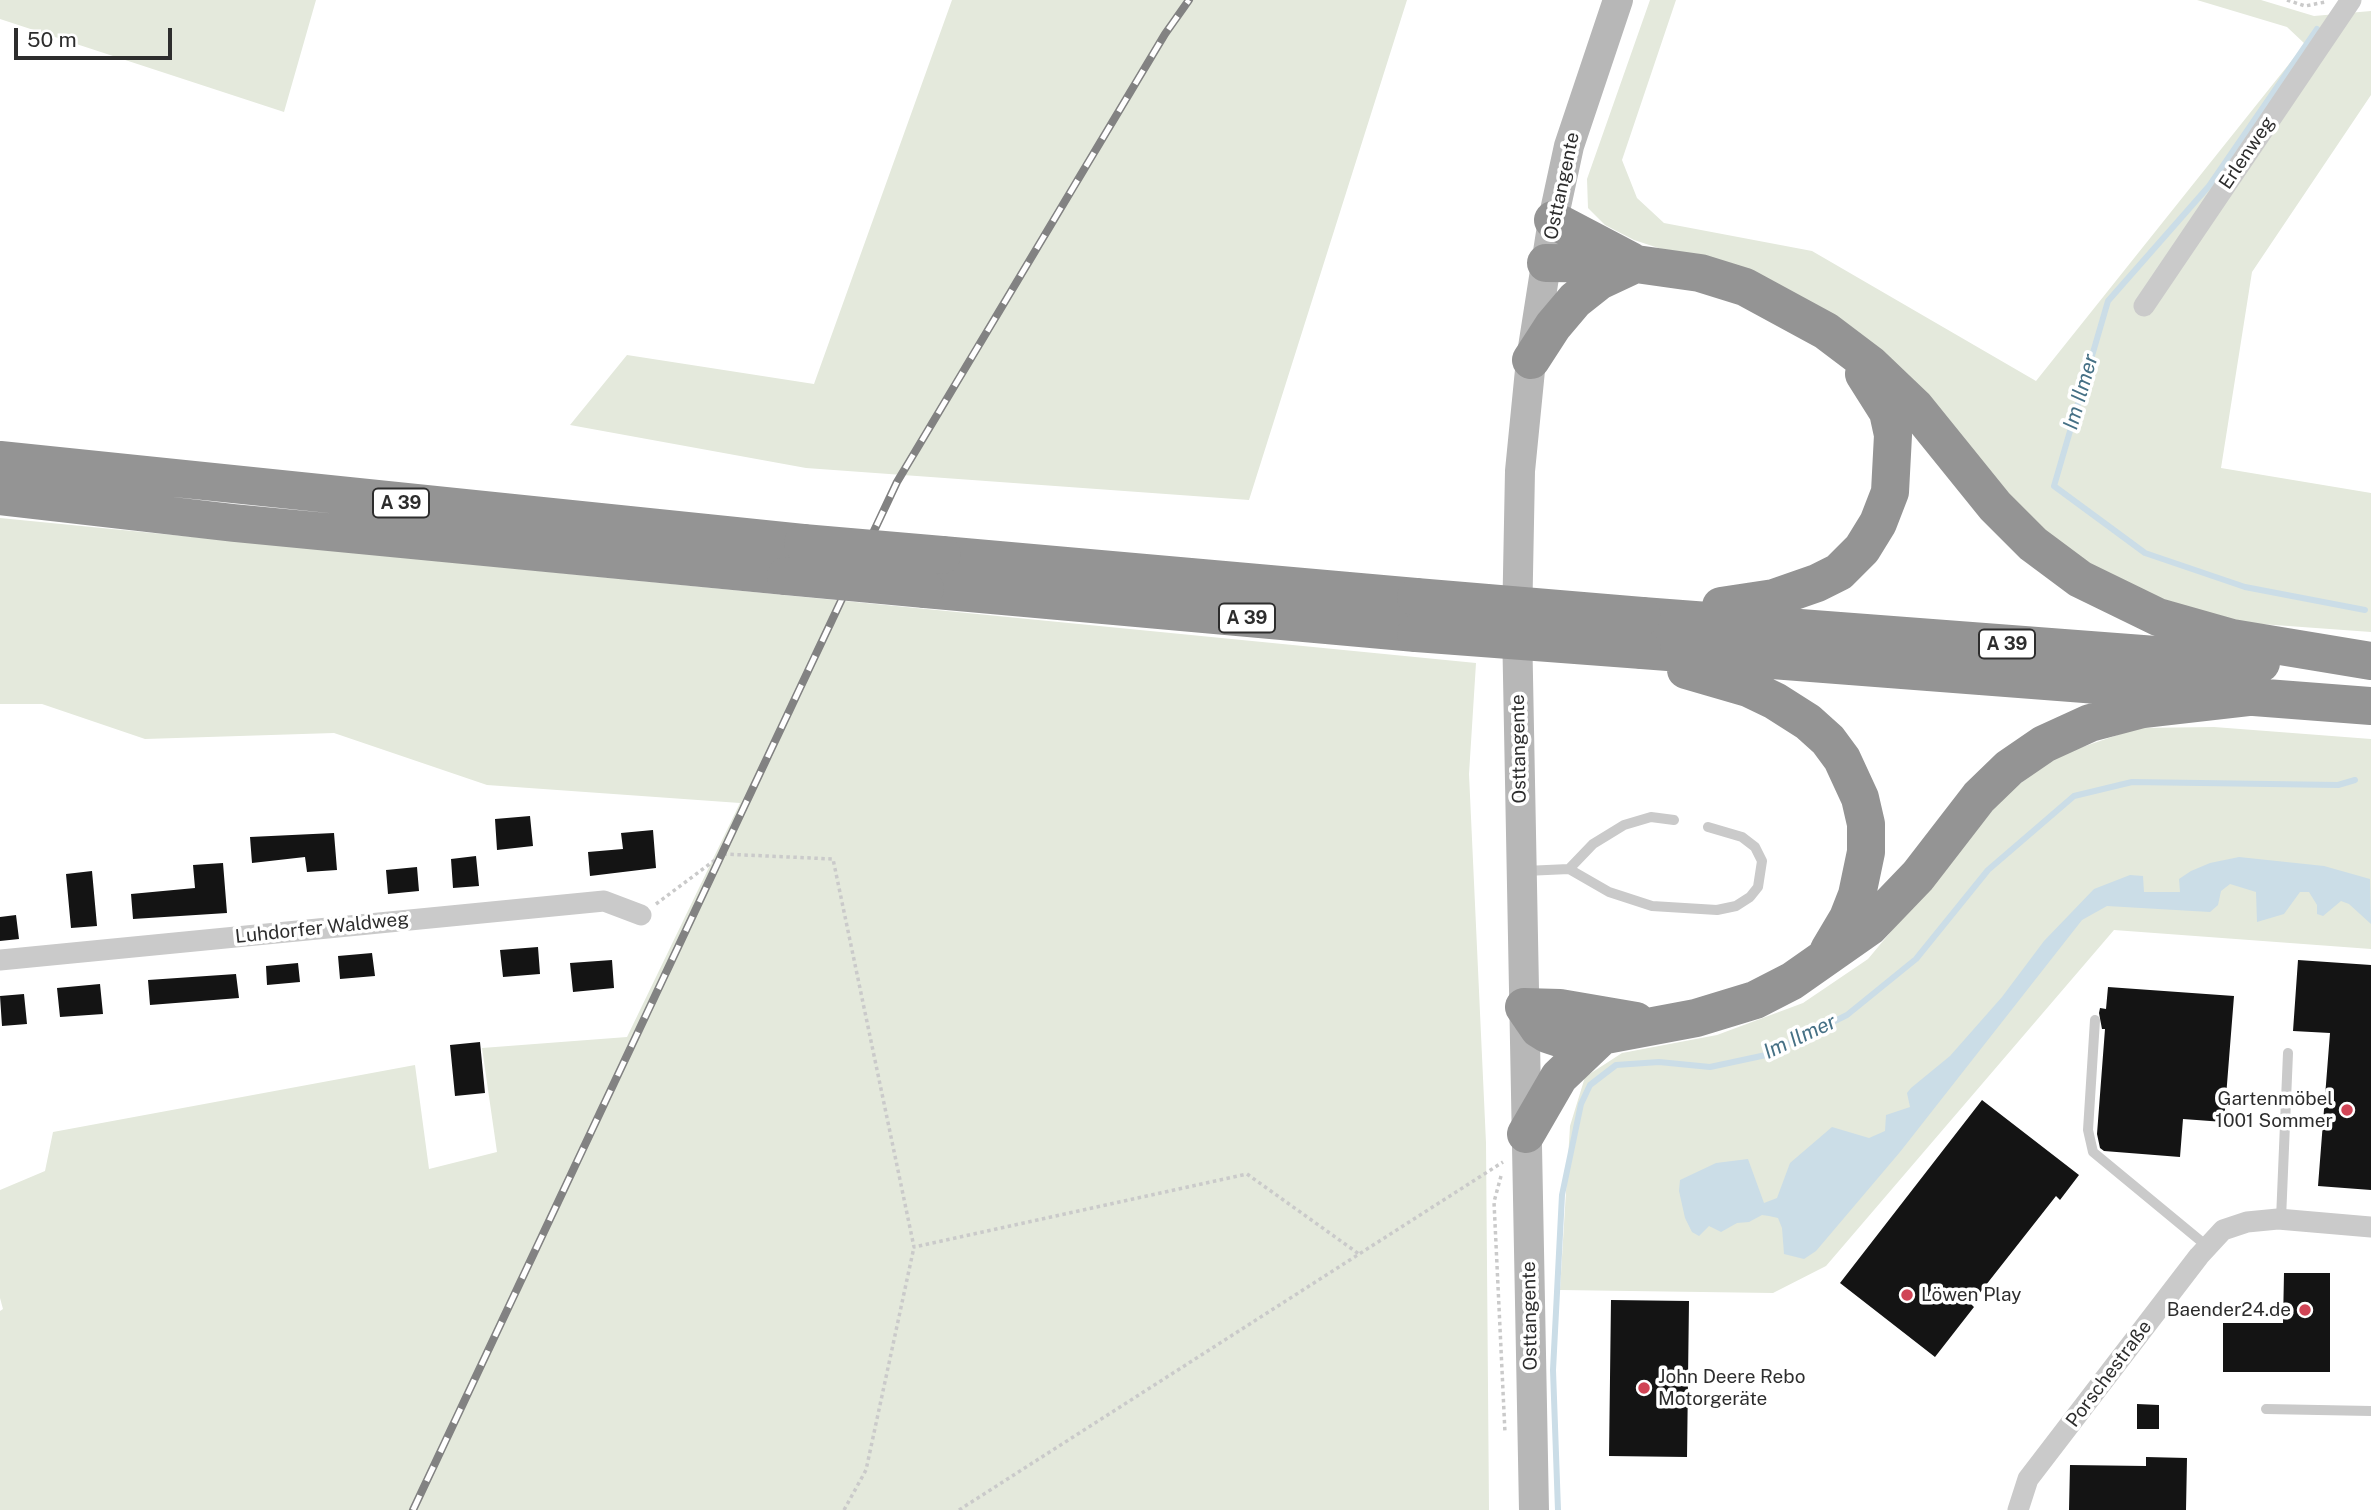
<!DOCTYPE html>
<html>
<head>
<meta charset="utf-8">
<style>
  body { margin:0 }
  #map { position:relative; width:2371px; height:1510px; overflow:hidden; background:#fff; font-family:"Public Sans",sans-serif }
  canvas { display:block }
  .scale { position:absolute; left:14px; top:28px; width:158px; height:32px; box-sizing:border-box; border:4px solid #2d2d2d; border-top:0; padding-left:9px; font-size:21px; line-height:24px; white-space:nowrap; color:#2d2d2d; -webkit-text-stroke:5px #fff; paint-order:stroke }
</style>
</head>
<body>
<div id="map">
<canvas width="2371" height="1510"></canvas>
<div class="scale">50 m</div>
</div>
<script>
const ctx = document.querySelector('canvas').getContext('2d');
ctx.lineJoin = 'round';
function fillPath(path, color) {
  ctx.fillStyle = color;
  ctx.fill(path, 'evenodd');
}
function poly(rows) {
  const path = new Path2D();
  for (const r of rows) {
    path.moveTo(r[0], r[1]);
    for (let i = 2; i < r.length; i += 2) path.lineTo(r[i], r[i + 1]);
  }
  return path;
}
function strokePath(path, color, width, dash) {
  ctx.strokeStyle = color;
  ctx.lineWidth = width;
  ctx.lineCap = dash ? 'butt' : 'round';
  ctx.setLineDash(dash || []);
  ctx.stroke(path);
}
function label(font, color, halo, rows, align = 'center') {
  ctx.font = font + ' "Public Sans",sans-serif';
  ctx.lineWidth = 7;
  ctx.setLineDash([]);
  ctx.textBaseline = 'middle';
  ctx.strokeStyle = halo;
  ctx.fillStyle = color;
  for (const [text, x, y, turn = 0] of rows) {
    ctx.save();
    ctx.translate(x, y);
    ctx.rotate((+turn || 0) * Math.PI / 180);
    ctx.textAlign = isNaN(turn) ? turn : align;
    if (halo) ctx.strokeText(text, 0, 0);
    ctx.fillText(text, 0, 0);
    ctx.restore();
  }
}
fillPath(poly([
  [0,0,316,0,284,112,0,19],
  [952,0,1407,0,1249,500,806,468,570,425,627,355,814,384],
  [1650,0,1676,0,1622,160,1637,198,1664,223,1812,251,2036,381,2305,44,2287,27,2197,0,2261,0,2314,16,2371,11,2371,95,2252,272,2221,468,2371,493,2371,632,2247,623,2169,610,2089,573,1753,279,1634,240,1605,225,1588,208,1587,179],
  [0,518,1476,663,1469,774,1486,1143,1489,1510,0,1510,0,1311,3,1309,0,1298,0,1190,45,1171,53,1132,415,1065,429,1169,497,1152,482,1048,627,1037,740,803,487,785,334,733,145,739,42,704,0,704],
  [2214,727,2371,739,2371,949,2114,930,1826,1266,1773,1293,1560,1290,1570,1126,1585,1077,1622,1053,1717,1035,1803,1003,1868,959,2006,794,2059,755,2138,728]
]), '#e4e9dc');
fillPath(poly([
  [2239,857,2324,866,2370,879,2371,924,2349,904,2341,901,2323,916,2317,914,2317,905,2309,892,2300,892,2284,914,2257,922,2256,892,2230,884,2221,891,2218,905,2210,912,2107,906,2082,920,1900,1152,1816,1251,1804,1259,1784,1254,1782,1228,1778,1218,1769,1216,1762,1215,1749,1222,1737,1223,1721,1232,1709,1226,1699,1236,1692,1232,1685,1218,1679,1191,1680,1180,1716,1163,1748,1159,1764,1203,1777,1198,1790,1163,1832,1127,1869,1138,1885,1131,1886,1115,1910,1107,1907,1093,1911,1088,1950,1056,2002,997,2044,941,2094,889,2130,875,2143,876,2144,892,2180,892,2179,879,2191,871,2210,863]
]), '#cbdde7');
strokePath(poly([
  [2317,29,2209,186,2108,301,2054,486,2145,553,2245,587,2365,610],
  [1558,1510,1553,1370,1562,1195,1581,1104,1590,1085,1616,1065,1659,1062,1710,1067,1766,1055,1847,1015,1916,959,1988,870,2074,796,2132,782,2338,785,2355,780]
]), '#cbdde7', 6);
fillPath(poly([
  [530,816,533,846,497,850,495,819],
  [653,830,656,868,590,876,588,852,623,849,621,833],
  [334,833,337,870,307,872,305,857,252,863,250,837],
  [476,856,479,886,453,888,451,859],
  [223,863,227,913,133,919,131,894,195,888,193,865],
  [417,867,419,891,388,894,386,870],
  [92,871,97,926,71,928,66,874],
  [16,915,19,939,0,941,0,917],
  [538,947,540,974,503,977,500,950],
  [372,953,375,976,340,979,338,956],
  [612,960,614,988,573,992,570,963],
  [2298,960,2371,965,2371,1190,2318,1186,2330,1033,2293,1031],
  [298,963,300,982,267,985,266,966],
  [236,974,239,998,150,1005,148,980],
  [100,984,103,1014,60,1017,57,988],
  [2108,987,2234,996,2224,1122,2183,1119,2180,1157,2104,1151,2100,1148,2097,1134,2105,1029,2102,1029,2099,1013,2100,1008,2106,1009],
  [24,994,27,1024,2,1026,0,996],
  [480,1042,485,1093,455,1096,450,1045],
  [1982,1100,2079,1175,2060,1200,2056,1196,1971,1304,1974,1307,1935,1357,1840,1283],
  [2284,1273,2330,1273,2330,1372,2223,1372,2223,1323,2283,1323],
  [1611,1300,1689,1301,1687,1457,1609,1456],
  [2137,1404,2159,1405,2159,1429,2137,1429],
  [2146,1457,2187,1458,2186,1510,2069,1510,2070,1465,2146,1466]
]), '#141414');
strokePath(poly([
  [2287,0,2305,6,2325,2],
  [656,904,723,854,833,859,914,1247,1247,1174,1359,1254],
  [1501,1176,1494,1202,1505,1433],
  [844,1510,866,1470,914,1247],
  [959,1510,1503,1162]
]), '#cacaca', 3.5, [3.5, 3.5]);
strokePath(poly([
  [1569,869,1593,844,1624,825,1651,817,1674,820],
  [1525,871,1569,869,1609,892,1652,906,1717,910,1736,906,1750,897,1758,887,1762,861,1755,847,1742,837,1708,827],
  [2095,1020,2088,1130,2093,1152,2208,1247],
  [2281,1219,2288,1053],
  [2266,1409,2371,1411]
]), '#cacaca', 10);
strokePath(poly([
  [2144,306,2351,0],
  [0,960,604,901,641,915],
  [2018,1510,2028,1479,2199,1256,2223,1230,2247,1222,2278,1219,2371,1227]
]), '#cacaca', 21);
strokePath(poly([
  [1534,1510,1517,625,1520,471,1531,360,1553,220,1569,146,1618,0]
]), '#b7b7b7', 30);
strokePath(poly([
  [1553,220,1631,261],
  [1546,263,1636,264,1700,273,1745,287,1826,331,1871,365,1915,407,1995,506,2033,544,2080,579,2158,617,2232,638,2371,661],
  [1531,360,1553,326,1575,300,1599,281,1631,266],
  [0,460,803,543],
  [0,496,234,523,786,576],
  [942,555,1416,597],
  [925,589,1416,633],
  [1721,606,1774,598,1817,583,1839,572,1862,549,1878,523,1890,492,1893,435,1888,412,1864,374],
  [1642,616,2261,663],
  [1642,650,2371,706],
  [1686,670,1748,688,1775,701,1808,722,1828,740,1842,759,1860,798,1866,824,1866,852,1857,895,1848,918,1829,950],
  [1524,1007,1539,1029,1547,1034,1565,1040,1579,1040,1696,1018,1755,1000,1792,981,1869,927,1918,876,1979,797,2009,768,2044,744,2090,723,2143,709,2248,697],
  [1524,1007,1560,1008,1636,1021],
  [1526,1134,1559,1077,1601,1037]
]), '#949494', 38);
const rail = poly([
  [413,1510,897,482,1165,34,1189,0]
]);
strokePath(rail, '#828282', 8);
strokePath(rail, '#fff', 5, [16]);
strokePath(poly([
  [803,543,942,555],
  [786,576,925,589],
  [1416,597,1642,616],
  [1416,633,1642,650]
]), '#949494', 38);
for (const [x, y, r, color] of [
  [2347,1110,7,"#d04455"],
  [1907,1295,7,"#d04455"],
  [2305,1310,7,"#d04455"],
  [1644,1388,7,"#d04455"]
]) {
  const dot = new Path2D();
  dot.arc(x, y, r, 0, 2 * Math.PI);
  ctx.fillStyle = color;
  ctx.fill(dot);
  strokePath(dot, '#fff', 2.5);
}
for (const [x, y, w] of [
  [401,503,56],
  [1247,618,56],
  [2007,644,56]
]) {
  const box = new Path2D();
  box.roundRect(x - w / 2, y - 14.5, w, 29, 5);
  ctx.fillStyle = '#fff';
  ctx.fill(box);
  strokePath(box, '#2d2d2d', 2);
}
label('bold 18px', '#2d2d2d', null, [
  ["A 39",401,503],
  ["A 39",1247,618],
  ["A 39",2007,644]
]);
label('19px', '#2d2d2d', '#fff', [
  ["Erlenweg",2247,153,-56],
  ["Osttangente",1562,186,-78],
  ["Osttangente",1519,749,-91],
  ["Luhdorfer Waldweg",322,928,-6],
  ["Osttangente",1530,1316,-91],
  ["Porschestraße",2109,1374,-53]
]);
label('19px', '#2d2d2d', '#fff', [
  ["Gartenmöbel",2333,1099],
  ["1001 Sommer",2333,1121],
  ["Löwen Play",1921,1295,"left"],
  ["Baender24.de",2291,1310],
  ["John Deere Rebo",1658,1377,"left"],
  ["Motorgeräte",1658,1399,"left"]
], 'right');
label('italic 21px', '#457085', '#fff', [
  ["Im Ilmer",2081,392,-74],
  ["Im Ilmer",1800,1037,-25]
]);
</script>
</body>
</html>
